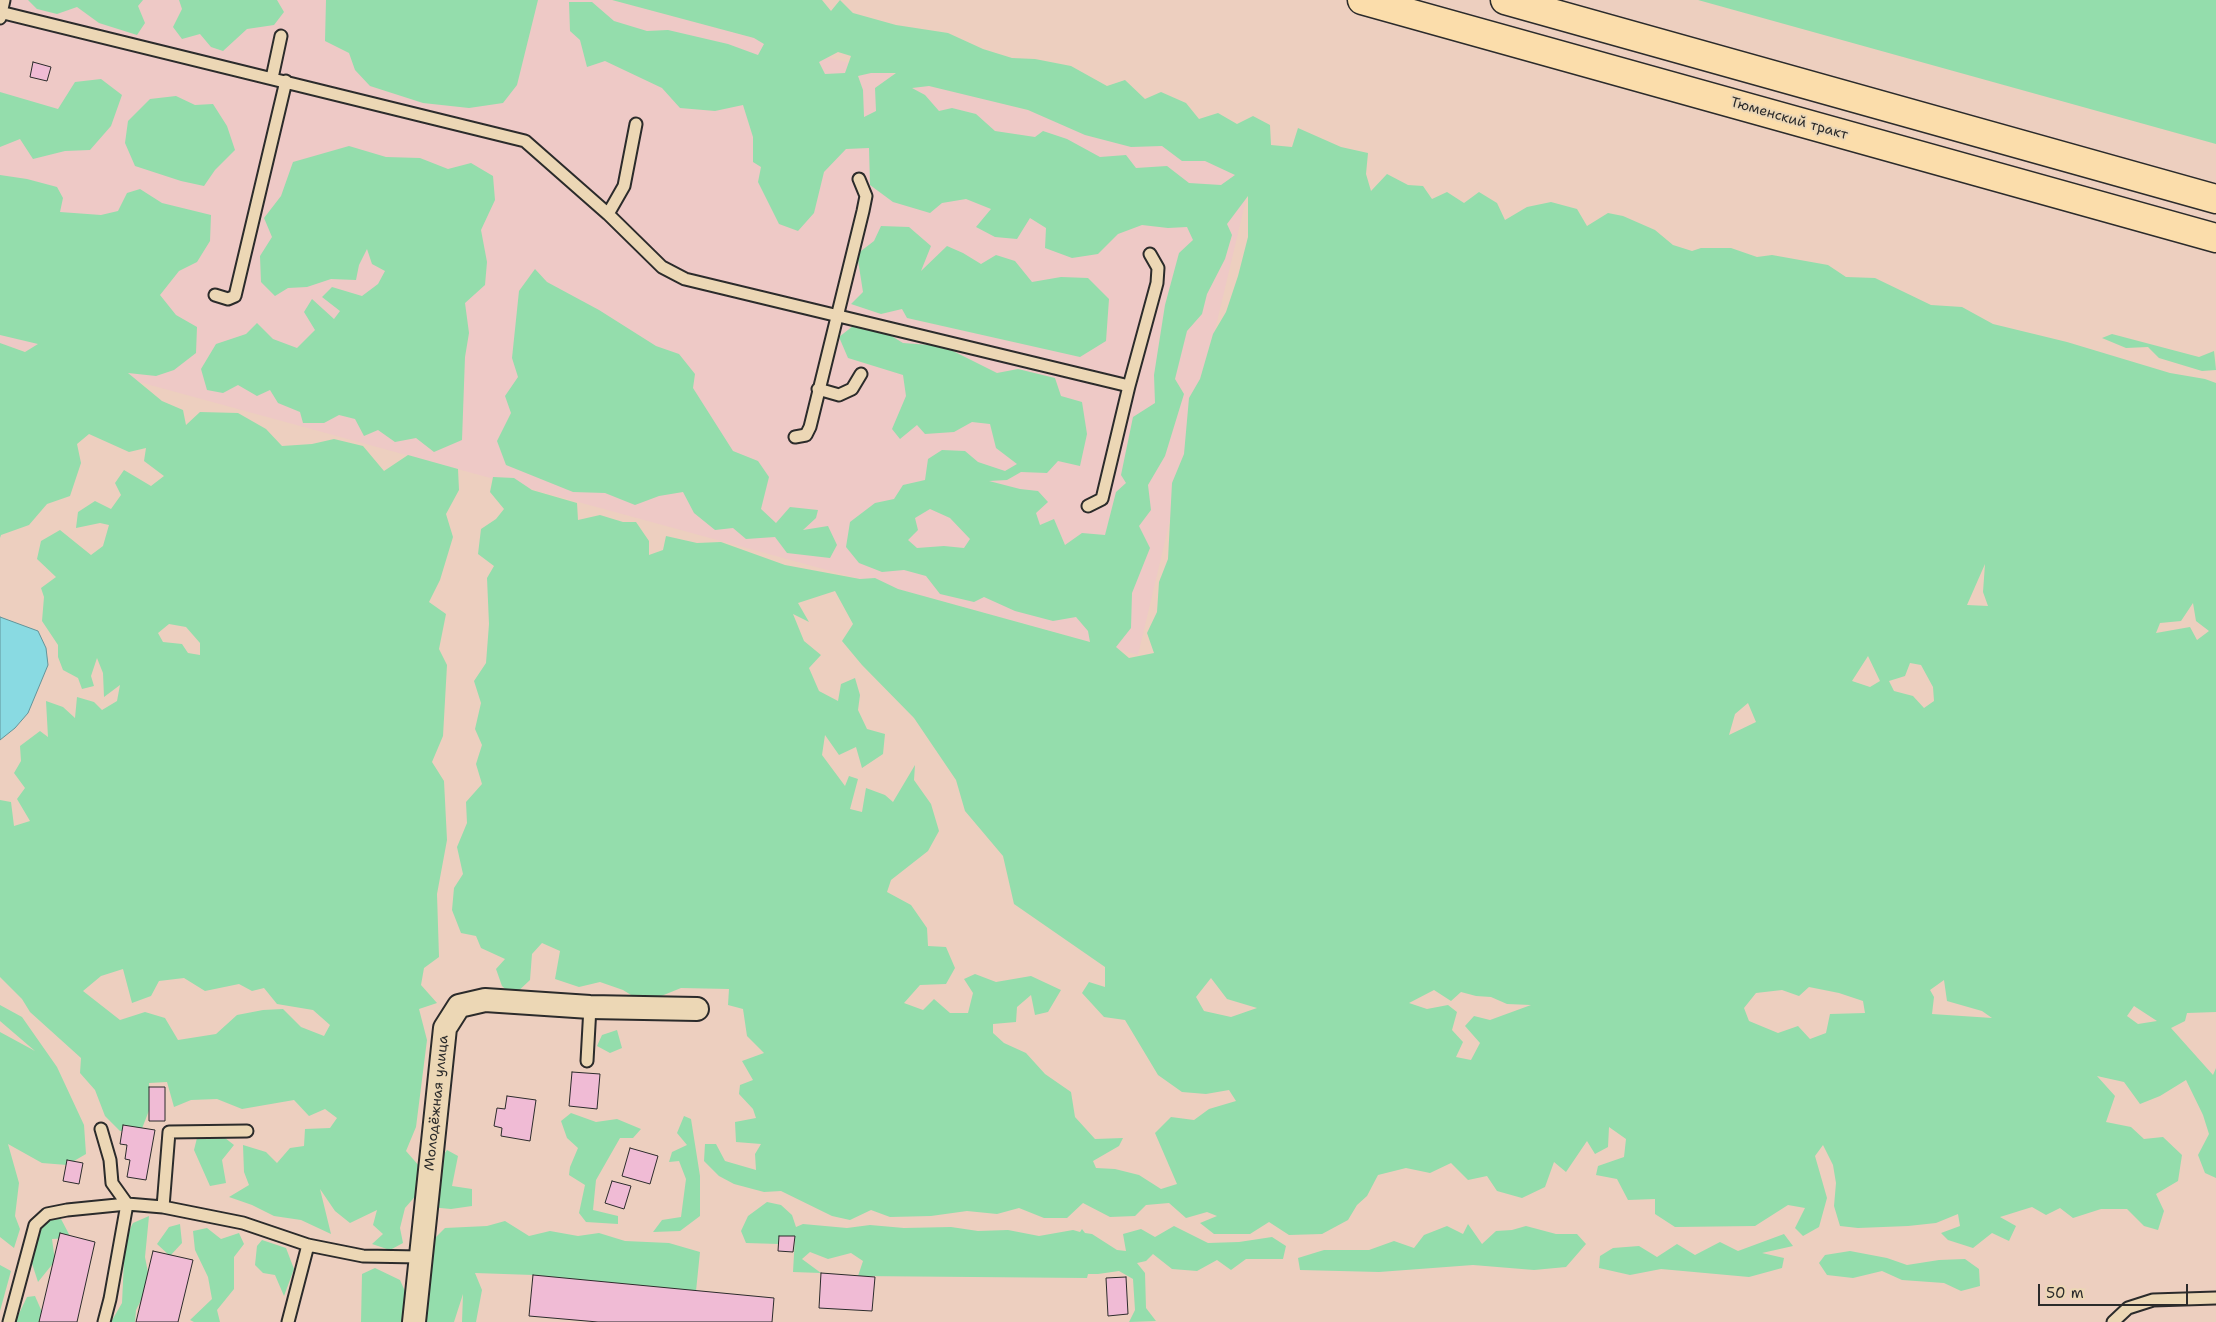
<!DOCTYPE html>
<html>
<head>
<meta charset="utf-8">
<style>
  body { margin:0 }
  #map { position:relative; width:2216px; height:1322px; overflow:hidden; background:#edcfbf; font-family:"Shantell Sans",sans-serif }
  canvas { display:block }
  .scale { position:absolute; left:2038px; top:1284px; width:150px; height:22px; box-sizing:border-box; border:2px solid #2b2b2b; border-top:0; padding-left:6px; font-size:15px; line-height:18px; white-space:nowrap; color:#2b2b2b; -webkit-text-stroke:4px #ecd7b5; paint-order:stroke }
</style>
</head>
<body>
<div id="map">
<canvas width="2216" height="1322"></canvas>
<div class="scale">50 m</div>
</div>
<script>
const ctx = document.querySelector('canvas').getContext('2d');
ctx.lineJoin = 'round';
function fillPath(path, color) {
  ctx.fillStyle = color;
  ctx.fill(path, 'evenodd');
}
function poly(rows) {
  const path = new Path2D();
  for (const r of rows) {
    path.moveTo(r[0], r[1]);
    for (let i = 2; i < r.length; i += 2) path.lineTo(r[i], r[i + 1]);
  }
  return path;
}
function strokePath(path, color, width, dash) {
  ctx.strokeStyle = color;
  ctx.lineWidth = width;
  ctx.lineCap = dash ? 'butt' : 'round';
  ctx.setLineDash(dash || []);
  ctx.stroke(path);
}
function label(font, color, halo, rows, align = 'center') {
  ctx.font = font + ' "Shantell Sans",sans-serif';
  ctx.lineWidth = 4;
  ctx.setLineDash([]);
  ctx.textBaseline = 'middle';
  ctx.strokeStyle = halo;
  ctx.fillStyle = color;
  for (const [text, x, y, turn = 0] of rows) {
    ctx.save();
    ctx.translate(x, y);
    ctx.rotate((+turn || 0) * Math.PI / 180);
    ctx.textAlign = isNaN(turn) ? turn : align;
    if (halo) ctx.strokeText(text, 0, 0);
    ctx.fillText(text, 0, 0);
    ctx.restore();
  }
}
fillPath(poly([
  [0,0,612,0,1253,170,1138,655,0,344]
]), '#eec9c6');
fillPath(poly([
  [28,0,143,0,138,6,145,23,137,35,99,23,77,7,57,14,37,9],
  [179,0,277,0,284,12,274,25,247,29,223,51,211,47,200,34,182,39,173,27,182,9],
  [326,0,538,0,517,85,503,103,469,108,423,103,370,86,355,70,349,53,325,41],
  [612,0,822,0,831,11,840,0,853,13,896,25,948,33,983,49,1012,58,1035,59,1071,66,1107,86,1125,80,1145,99,1161,92,1186,103,1199,119,1218,113,1237,124,1253,116,1270,125,1271,145,1292,147,1298,128,1341,147,1368,153,1366,174,1371,191,1387,174,1408,185,1423,186,1432,199,1447,192,1464,203,1479,192,1497,203,1505,220,1527,207,1551,202,1577,209,1587,226,1608,213,1623,216,1655,230,1673,245,1692,251,1701,248,1731,248,1757,257,1772,255,1828,265,1846,277,1875,278,1931,305,1962,307,1993,324,2067,342,2170,373,2205,379,2216,383,2216,1012,2187,1013,2185,1021,2171,1028,2213,1075,2216,1068,2216,1178,2205,1173,2198,1155,2209,1134,2203,1115,2186,1080,2160,1096,2140,1104,2124,1082,2097,1076,2115,1096,2106,1122,2131,1127,2144,1139,2163,1137,2182,1155,2178,1181,2156,1194,2164,1211,2158,1230,2144,1226,2127,1209,2101,1209,2073,1218,2060,1208,2046,1215,2032,1207,2000,1217,2016,1226,2009,1241,1992,1233,1973,1248,1948,1240,1941,1233,1960,1226,1958,1214,1936,1223,1908,1226,1858,1228,1840,1226,1834,1206,1836,1183,1833,1165,1823,1145,1815,1156,1827,1198,1819,1227,1803,1236,1795,1228,1805,1208,1788,1205,1755,1226,1675,1227,1655,1214,1655,1199,1628,1200,1617,1179,1596,1175,1598,1166,1624,1157,1626,1139,1609,1127,1608,1147,1595,1154,1587,1141,1566,1172,1554,1162,1545,1187,1522,1198,1497,1191,1487,1176,1468,1180,1451,1163,1430,1173,1406,1168,1378,1175,1367,1196,1357,1205,1348,1220,1322,1234,1289,1235,1269,1222,1250,1234,1214,1234,1200,1223,1217,1216,1207,1212,1186,1218,1169,1203,1146,1205,1135,1216,1110,1217,1083,1203,1067,1218,1044,1218,1019,1208,997,1214,967,1211,931,1216,890,1217,871,1210,850,1220,832,1216,781,1191,764,1192,734,1184,719,1176,704,1161,705,1144,716,1144,725,1161,756,1170,755,1154,761,1144,736,1142,735,1122,756,1118,753,1109,739,1094,740,1085,753,1080,742,1061,764,1053,747,1036,743,1009,728,1005,729,989,681,988,644,1003,623,990,600,982,579,987,555,979,560,951,542,943,532,954,530,980,513,996,502,986,496,969,505,959,481,948,476,936,461,933,452,910,454,888,463,874,457,847,467,823,466,802,482,784,476,764,482,745,475,729,481,703,474,681,486,663,489,624,487,578,494,566,478,554,481,529,496,519,504,509,490,492,493,477,514,478,532,490,577,503,578,520,600,515,623,522,636,522,649,541,649,555,663,550,666,536,697,543,721,542,785,565,860,579,875,578,898,589,1090,642,1088,631,1076,617,1053,621,1015,611,984,597,974,602,940,594,926,576,904,570,882,572,859,563,846,547,850,522,875,503,894,499,903,485,925,480,928,459,942,450,965,451,978,462,1005,471,1017,464,996,448,990,424,972,422,954,432,925,434,917,425,900,439,892,429,906,396,903,375,848,358,839,337,853,326,885,332,903,343,943,346,997,373,1018,369,1055,378,1061,396,1082,402,1087,434,1080,466,1058,461,1047,473,1021,472,1007,480,989,481,1020,489,1038,491,1048,502,1036,513,1040,525,1054,519,1065,545,1082,533,1105,535,1116,492,1126,483,1121,475,1133,417,1155,403,1154,375,1165,305,1179,253,1193,240,1187,227,1168,228,1142,225,1118,234,1098,254,1072,258,1045,248,1046,228,1030,218,1017,239,995,237,976,227,991,209,966,199,942,203,930,213,893,202,870,185,869,148,846,149,824,172,814,213,798,231,779,224,758,182,761,167,753,162,753,137,743,105,715,111,680,108,662,88,605,61,587,67,580,40,570,31,569,2,592,2,614,21,647,31,668,30,728,44,758,55,764,44,754,38],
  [838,52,851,56,845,73,825,74,819,62],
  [871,73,896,73,875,88,876,111,864,117,863,90,858,76],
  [929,86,1028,110,1085,135,1131,147,1162,146,1182,161,1205,161,1235,175,1221,185,1189,183,1167,166,1136,168,1126,155,1100,157,1067,139,1043,131,1035,137,995,131,976,114,952,108,939,111,925,95,912,88],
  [1248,196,1248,237,1238,276,1226,312,1213,334,1200,379,1189,398,1184,454,1172,483,1168,559,1159,582,1157,612,1147,633,1154,653,1129,658,1116,647,1131,628,1132,593,1150,548,1139,526,1151,510,1148,485,1165,456,1184,394,1175,379,1187,331,1202,314,1207,294,1225,259,1232,235,1227,224],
  [930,509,950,518,970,539,964,548,944,546,917,548,908,540,918,530,915,518],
  [1985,564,1983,592,1988,606,1967,605],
  [835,591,853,624,842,641,862,665,914,718,956,780,965,811,1003,856,1014,904,1105,967,1105,987,1089,982,1082,993,1104,1017,1125,1020,1158,1075,1182,1092,1206,1094,1229,1090,1236,1101,1209,1109,1194,1120,1171,1117,1155,1133,1177,1184,1161,1189,1139,1175,1115,1169,1096,1168,1093,1161,1119,1146,1123,1138,1095,1139,1075,1117,1071,1092,1045,1074,1026,1053,1004,1043,993,1033,993,1024,1016,1022,1017,1007,1031,995,1035,1015,1048,1012,1061,990,1031,976,996,982,975,974,964,979,973,993,968,1013,950,1013,934,999,923,1010,904,1003,920,985,946,984,955,968,946,947,928,946,927,928,911,905,887,892,891,880,928,851,939,831,931,804,914,780,915,765,893,802,885,795,866,788,862,812,850,809,858,779,849,776,845,786,822,755,825,735,839,755,856,747,862,768,883,754,885,734,867,729,858,710,860,695,855,678,841,684,838,701,819,691,809,668,821,655,804,641,793,614,809,622,798,603],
  [2193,603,2196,621,2209,631,2197,640,2190,627,2156,633,2160,623,2181,621],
  [1868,656,1880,681,1870,687,1852,681],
  [1910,663,1921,665,1933,687,1934,701,1924,708,1913,696,1894,691,1889,681,1905,676],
  [1748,703,1756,722,1729,735,1735,714],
  [1211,978,1227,999,1257,1008,1231,1017,1204,1011,1196,997],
  [1944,980,1947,1001,1982,1011,1992,1018,1932,1014,1934,997,1930,990],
  [1809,987,1839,993,1863,1001,1865,1013,1830,1014,1826,1033,1810,1039,1798,1026,1778,1033,1749,1021,1744,1008,1756,993,1782,990,1799,996],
  [1434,990,1451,1001,1461,992,1476,996,1491,997,1507,1004,1531,1005,1490,1020,1474,1016,1465,1026,1480,1043,1471,1060,1456,1057,1463,1042,1452,1030,1457,1012,1448,1005,1427,1009,1409,1003],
  [2134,1006,2157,1021,2138,1024,2127,1016],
  [1698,0,2216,0,2216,144],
  [101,79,122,95,111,126,90,150,65,151,33,159,20,139,0,147,0,92,58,109,75,82],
  [176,96,195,105,213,104,227,126,235,150,215,170,204,186,181,181,135,166,125,143,128,121,150,99],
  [349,146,386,157,420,158,448,169,471,163,493,176,495,200,481,230,487,262,485,285,465,303,469,333,465,357,462,440,434,452,416,438,395,442,378,430,364,436,355,419,339,415,324,423,303,423,300,412,278,403,270,390,257,396,238,385,223,393,207,390,201,369,216,344,246,334,257,323,273,339,297,348,315,330,304,312,312,299,334,319,340,311,322,297,332,287,362,296,378,284,385,271,372,264,367,249,359,265,356,280,331,279,307,287,288,288,275,296,261,282,260,256,272,237,264,218,281,196,293,162],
  [0,175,27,179,57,187,63,198,60,212,101,215,118,211,127,193,140,189,162,203,211,215,210,241,197,262,179,271,160,295,176,315,197,327,196,353,174,370,156,376,128,373,162,401,183,410,186,425,200,412,238,413,266,429,282,446,312,444,334,439,363,446,384,471,408,455,458,469,459,490,446,514,453,537,440,580,429,602,446,614,439,649,447,665,443,736,432,762,444,781,447,840,437,894,439,957,424,968,421,985,437,1003,419,1009,427,1040,416,1127,406,1151,420,1167,419,1192,405,1208,400,1228,403,1243,390,1250,372,1244,383,1234,373,1225,377,1210,350,1223,335,1211,320,1189,331,1234,301,1220,274,1216,252,1205,229,1197,249,1185,244,1172,243,1145,266,1152,277,1163,290,1148,304,1146,305,1129,330,1128,337,1118,325,1109,309,1116,294,1100,242,1109,217,1099,191,1100,174,1107,167,1082,149,1083,150,1108,141,1131,120,1131,105,1116,95,1090,80,1073,81,1058,30,1012,22,999,0,977,0,800,11,802,14,826,30,821,17,799,25,788,14,773,21,761,20,746,40,731,48,737,46,701,63,707,75,718,77,697,94,702,102,710,117,701,120,685,104,697,103,673,97,658,91,676,94,686,82,689,78,678,63,670,58,657,58,645,42,621,44,597,41,588,56,577,37,559,41,541,60,530,91,555,103,546,109,525,100,523,76,528,78,512,95,501,111,509,121,495,115,483,124,470,151,486,164,476,144,461,146,448,129,452,89,434,77,444,81,463,70,496,47,504,29,525,1,535,0,538,0,343,25,352,38,344,0,335],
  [169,624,186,627,200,643,200,655,188,653,182,644,163,642,158,633],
  [123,969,132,1003,151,996,159,981,184,978,205,991,239,984,252,991,264,988,277,1004,313,1010,330,1025,324,1036,301,1027,283,1009,263,1010,237,1015,216,1034,178,1040,165,1018,145,1012,120,1020,83,991,101,976],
  [881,226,909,227,931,246,921,271,947,246,963,253,981,264,996,255,1015,261,1032,282,1061,277,1088,278,1109,299,1106,341,1080,357,907,318,902,309,881,314,851,304,863,292,857,254,874,241],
  [535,269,547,282,599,310,656,346,679,354,695,374,693,388,733,451,758,461,769,477,761,509,776,523,790,507,818,510,816,518,803,530,828,526,837,545,830,558,787,553,775,537,746,539,733,528,715,530,694,513,683,492,659,496,635,505,605,493,573,492,506,465,497,441,511,413,505,396,518,377,512,358,519,291],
  [2112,334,2199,357,2214,351,2216,370,2202,371,2159,358,2148,347,2126,348,2102,338],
  [0,1005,22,1017,57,1067,84,1125,86,1154,67,1165,42,1163,8,1144,19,1183,15,1216,20,1229,14,1248,0,1237,0,1032,35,1051,0,1021],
  [617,1030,622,1048,610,1053,597,1046,602,1035],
  [571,1113,596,1122,617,1119,641,1129,633,1138,620,1138,596,1180,593,1210,618,1216,618,1224,586,1222,579,1213,585,1185,569,1175,570,1167,578,1148,567,1138,561,1121],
  [684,1116,691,1119,700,1176,700,1216,680,1231,653,1232,662,1220,681,1217,686,1179,679,1161,669,1162,672,1152,687,1145,677,1133],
  [198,1134,220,1134,234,1145,222,1160,226,1183,210,1186,194,1150],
  [447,1150,458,1156,452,1186,472,1189,472,1206,451,1209,430,1207,433,1169],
  [767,1202,781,1205,792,1215,796,1227,803,1224,847,1228,870,1225,904,1228,951,1227,978,1231,1008,1230,1039,1236,1073,1230,1080,1232,1082,1229,1085,1233,1092,1234,1117,1250,1126,1251,1123,1234,1141,1229,1155,1237,1174,1226,1208,1243,1239,1242,1272,1237,1286,1246,1283,1259,1246,1259,1231,1270,1217,1260,1197,1271,1172,1269,1153,1254,1146,1261,1137,1263,1145,1273,1146,1308,1156,1321,1129,1322,1135,1310,1133,1279,1119,1271,1098,1274,1088,1274,1087,1278,858,1276,863,1261,851,1253,828,1259,810,1252,802,1259,821,1273,793,1272,795,1237,779,1236,779,1244,746,1243,741,1231,748,1216],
  [149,1216,145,1257,150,1283,136,1310,135,1322,111,1322,122,1303,125,1239,133,1223],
  [61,1219,71,1238,52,1239,55,1261,38,1282,28,1251,35,1231,45,1220],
  [505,1221,529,1236,550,1231,578,1236,599,1233,625,1241,669,1243,700,1252,696,1291,533,1275,475,1273,482,1290,476,1322,462,1322,463,1294,454,1322,420,1322,428,1245,445,1228,487,1226],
  [180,1224,182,1243,170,1256,157,1244,169,1227],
  [1468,1224,1482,1244,1496,1231,1512,1230,1526,1226,1556,1234,1577,1234,1586,1244,1566,1267,1534,1270,1473,1265,1379,1272,1300,1270,1298,1258,1324,1250,1369,1250,1394,1241,1414,1248,1424,1235,1447,1226,1463,1234],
  [207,1228,221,1239,239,1233,244,1244,234,1257,234,1289,217,1310,220,1322,194,1322,190,1320,212,1299,208,1277,195,1250,193,1231],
  [1784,1234,1793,1246,1762,1253,1784,1258,1782,1268,1749,1277,1661,1269,1630,1275,1599,1268,1600,1256,1613,1248,1639,1246,1657,1257,1677,1244,1695,1255,1720,1242,1738,1251],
  [262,1240,286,1248,294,1269,284,1296,275,1275,263,1273,255,1265,257,1246],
  [1850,1251,1887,1258,1907,1265,1939,1260,1965,1259,1979,1269,1980,1286,1961,1291,1944,1283,1902,1280,1882,1271,1853,1278,1827,1275,1819,1263,1825,1255],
  [0,1265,11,1271,0,1311],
  [375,1268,400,1280,411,1305,406,1322,361,1322,362,1274],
  [35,1296,42,1312,39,1322,15,1322,27,1297]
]), '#94ddac');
const water = poly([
  [0,617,38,631,46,648,48,665,28,713,15,728,0,740,0,617]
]);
fillPath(water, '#89dae2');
strokePath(water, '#639499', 1);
const building = poly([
  [33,62,51,67,47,81,30,77,33,62],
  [572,1072,600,1074,597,1109,569,1106,572,1072],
  [149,1087,165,1087,165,1121,149,1121,149,1087],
  [507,1096,536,1100,530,1141,501,1136,502,1128,494,1126,497,1108,505,1109,507,1096],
  [123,1125,155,1130,146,1180,127,1177,130,1160,125,1159,127,1145,120,1144,123,1125],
  [630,1148,658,1156,650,1184,622,1176,630,1148],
  [67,1160,83,1163,79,1184,63,1181,67,1160],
  [612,1181,631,1186,624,1209,605,1203,612,1181],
  [60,1233,95,1242,77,1322,39,1322,60,1233],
  [779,1236,795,1236,793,1252,778,1251,779,1236],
  [153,1251,193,1260,178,1322,136,1322,153,1251],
  [821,1273,875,1277,872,1311,819,1308,821,1273],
  [533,1275,774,1298,772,1322,598,1322,529,1316,533,1275],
  [1126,1277,1128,1314,1108,1316,1106,1278,1126,1277]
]);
fillPath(building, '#f0bbd5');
strokePath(building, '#2b2b2b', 1);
const service = poly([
  [0,12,525,141,608,214,662,267,685,279,1129,386],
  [0,18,4,0],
  [272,78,281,36],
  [608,214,624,186,636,124],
  [215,295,228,299,235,296,286,81],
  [818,389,839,395,852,389,861,374],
  [795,437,806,435,810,427,863,211,866,196,859,179],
  [1088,506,1102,499,1129,386,1157,283,1158,268,1150,254],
  [587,1061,590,1007],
  [101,1129,110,1160,112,1183,127,1204,110,1299,104,1322],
  [163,1207,169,1132,247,1131],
  [9,1322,35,1225,47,1214,67,1210,127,1204,163,1207,243,1223,308,1245,363,1256,420,1257],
  [288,1322,308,1245],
  [2113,1322,2128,1308,2153,1300,2216,1298]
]);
const minor = poly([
  [414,1322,445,1028,459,1006,485,1000,590,1007,697,1009]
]);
const primary = poly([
  [1362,0,2216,238],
  [1505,0,2216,199]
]);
strokePath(service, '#2b2b2b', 15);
strokePath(minor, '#2b2b2b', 26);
strokePath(primary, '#2b2b2b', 31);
strokePath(service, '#ecd7b5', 11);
strokePath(minor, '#ecd7b5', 22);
strokePath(primary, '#fbddab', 28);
label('14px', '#2b2b2b', '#ecd7b5', [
  ["Тюменский тракт",1789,119,16],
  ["Молодёжная улица",437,1103,-84]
]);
</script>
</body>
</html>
